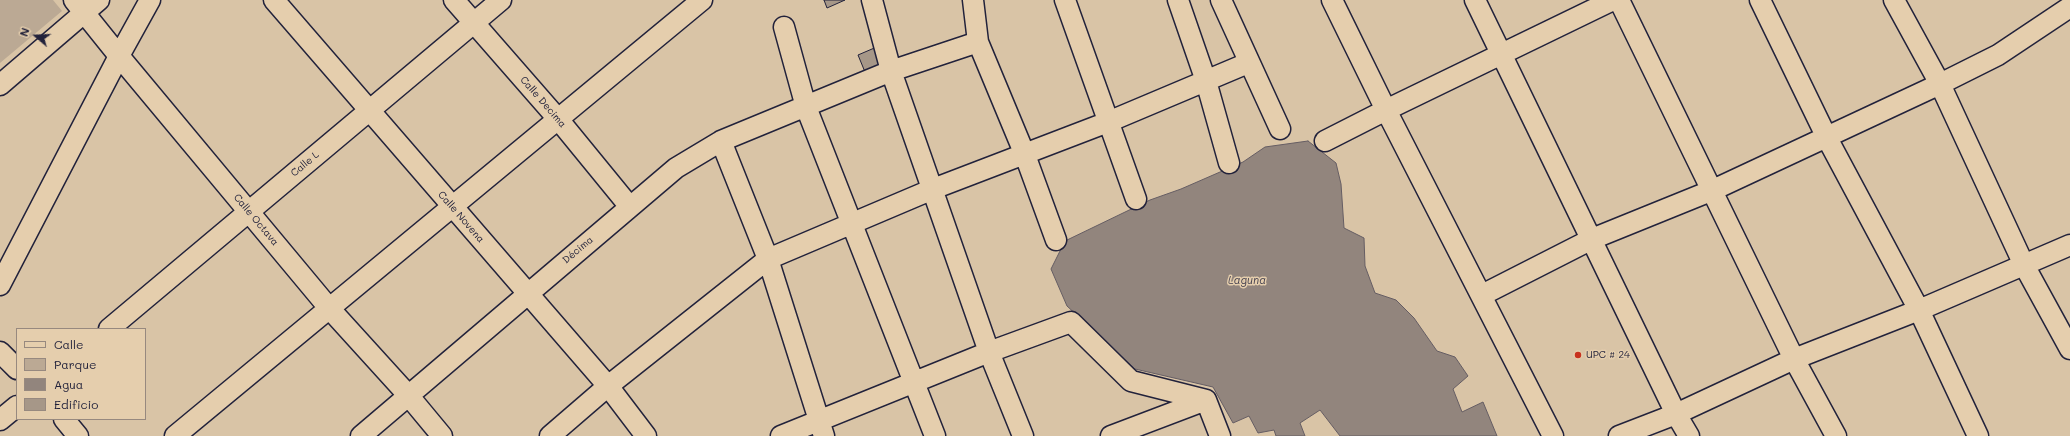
<!DOCTYPE html>
<html>
<head>
<meta charset="utf-8">
<style>
  body { margin:0 }
  #map { position:relative; width:2070px; height:436px; overflow:hidden; background:#d9c4a6; font-family:Mali,sans-serif }
  canvas { display:block }
  .legend { position:absolute; left:16px; top:328px; width:130px; height:92px; box-sizing:border-box; background:#e5cead; border:1px solid #97897f; margin:0; padding:5px 7px; list-style:none; font-size:12px; color:#22223b }
  .legend li { display:flex; align-items:center; gap:8px; height:20px }
  .legend b { width:20px; border:1px solid #97897f }
  .north { position:absolute; left:16px; top:16px; width:40px; height:40px; -webkit-text-stroke:3px #e5cead; paint-order:stroke; rotate:289deg; font-size:11px; font-weight:700; line-height:16px; text-align:center; color:#22223b }
  .north::after { content:''; display:block; margin:auto; width:14px; height:18px; background:#22223b; clip-path:polygon(50% 0,100% 100%,50% 72%,0 100%) }
</style>
</head>
<body>
<div id="map">
<canvas width="2070" height="436"></canvas>
<ul class="legend">
<li><b style="height:5px;background:#e5cead"></b>Calle</li>
<li><b style="height:11px;background:#bba994"></b>Parque</li>
<li><b style="height:11px;background:#92857d"></b>Agua</li>
<li><b style="height:11px;background:#a69788"></b>Edificio</li>
</ul>
<div class="north">N</div>
</div>
<script>
const ctx = document.querySelector('canvas').getContext('2d');
ctx.lineJoin = 'round';
function fillPath(path, color) {
  ctx.fillStyle = color;
  ctx.fill(path, 'evenodd');
}
function poly(rows) {
  const path = new Path2D();
  for (const r of rows) {
    path.moveTo(r[0], r[1]);
    for (let i = 2; i < r.length; i += 2) path.lineTo(r[i], r[i + 1]);
  }
  return path;
}
function strokePath(path, color, width, dash) {
  ctx.strokeStyle = color;
  ctx.lineWidth = width;
  ctx.lineCap = dash ? 'butt' : 'round';
  ctx.setLineDash(dash || []);
  ctx.stroke(path);
}
function label(font, color, halo, rows, align = 'center') {
  ctx.font = font + ' Mali,sans-serif';
  ctx.lineWidth = 3;
  ctx.setLineDash([]);
  ctx.textBaseline = 'middle';
  ctx.strokeStyle = halo;
  ctx.fillStyle = color;
  for (const [text, x, y, turn = 0] of rows) {
    ctx.save();
    ctx.translate(x, y);
    ctx.rotate((+turn || 0) * Math.PI / 180);
    ctx.textAlign = isNaN(turn) ? turn : align;
    if (halo) ctx.strokeText(text, 0, 0);
    ctx.fillText(text, 0, 0);
    ctx.restore();
  }
}
fillPath(poly([
  [0,0,53,0,62,11,0,63]
]), '#bba994');
const water = poly([
  [1308,141,1336,163,1341,184,1344,228,1364,238,1365,266,1375,293,1396,300,1414,318,1437,351,1455,357,1468,376,1453,389,1462,412,1483,402,1497,436,1340,436,1320,410,1300,423,1305,436,1276,436,1274,430,1258,433,1249,416,1233,423,1213,387,1135,369,1067,306,1051,269,1065,241,1150,200,1181,189,1243,162,1265,147,1308,141]
]);
fillPath(water, '#92857d');
strokePath(water, '#655d63', 1);
const building = poly([
  [824,0,845,0,827,8,824,0],
  [879,46,887,63,865,72,858,55,879,46]
]);
fillPath(building, '#a69788');
strokePath(building, '#22223b', 1);
const minor = poly([
  [74,0,119,56,329,308,408,395,442,436],
  [274,0,608,386,646,436],
  [454,0,558,119,630,207],
  [872,0,891,71,989,352,1023,436],
  [1065,0,1136,199],
  [1178,0,1206,81,1229,163],
  [1221,0,1280,129],
  [1332,0,1386,110,1553,436],
  [1475,0,1676,414,1689,436],
  [1619,0,1794,359,1836,436],
  [1760,0,1827,138,1919,310,1978,436],
  [1894,0,1940,84,2024,265,2070,349],
  [784,27,806,107,935,436],
  [978,42,1025,155,1056,240],
  [0,85,99,0],
  [721,141,768,259,824,436],
  [1325,141,1386,110,1613,0],
  [0,285,119,56,150,0],
  [1482,295,1592,239,1713,190,1940,84,1998,55,2070,7],
  [109,329,501,0],
  [0,352,17,369],
  [1206,400,1220,436],
  [64,419,78,436],
  [0,420,17,406],
  [175,436,702,0],
  [361,436,676,168,721,141,891,71,978,42,973,0],
  [550,436,608,386,768,259,933,189,1108,122,1248,63],
  [781,436,989,352,1071,322,1131,381,1206,400],
  [1111,436,1206,400],
  [1619,436,1676,414,1794,359,1919,310,2070,245]
]);
strokePath(minor, '#22223b', 23);
strokePath(minor, '#e5cead', 20);
for (const [x, y, r, color] of [
  [1578,355,4,"#c8321e"]
]) {
  const dot = new Path2D();
  dot.arc(x, y, r, 0, 2 * Math.PI);
  ctx.fillStyle = color;
  ctx.fill(dot);
  strokePath(dot, '#e5cead', 1.5);
}
label('10px', '#22223b', '#e5cead', [
  ["Calle Decima",543,102,49],
  ["Calle L",305,164,-40],
  ["Calle Novena",461,217,49],
  ["Calle Octava",256,220,50],
  ["Décima",578,250,-40]
]);
label('10px', '#22223b', '#e5cead', [
  ["UPC # 24",1586,355]
], 'left');
label('italic 11px', '#44404f', '#e5cead', [
  ["Laguna",1247,281]
]);
</script>
</body>
</html>
